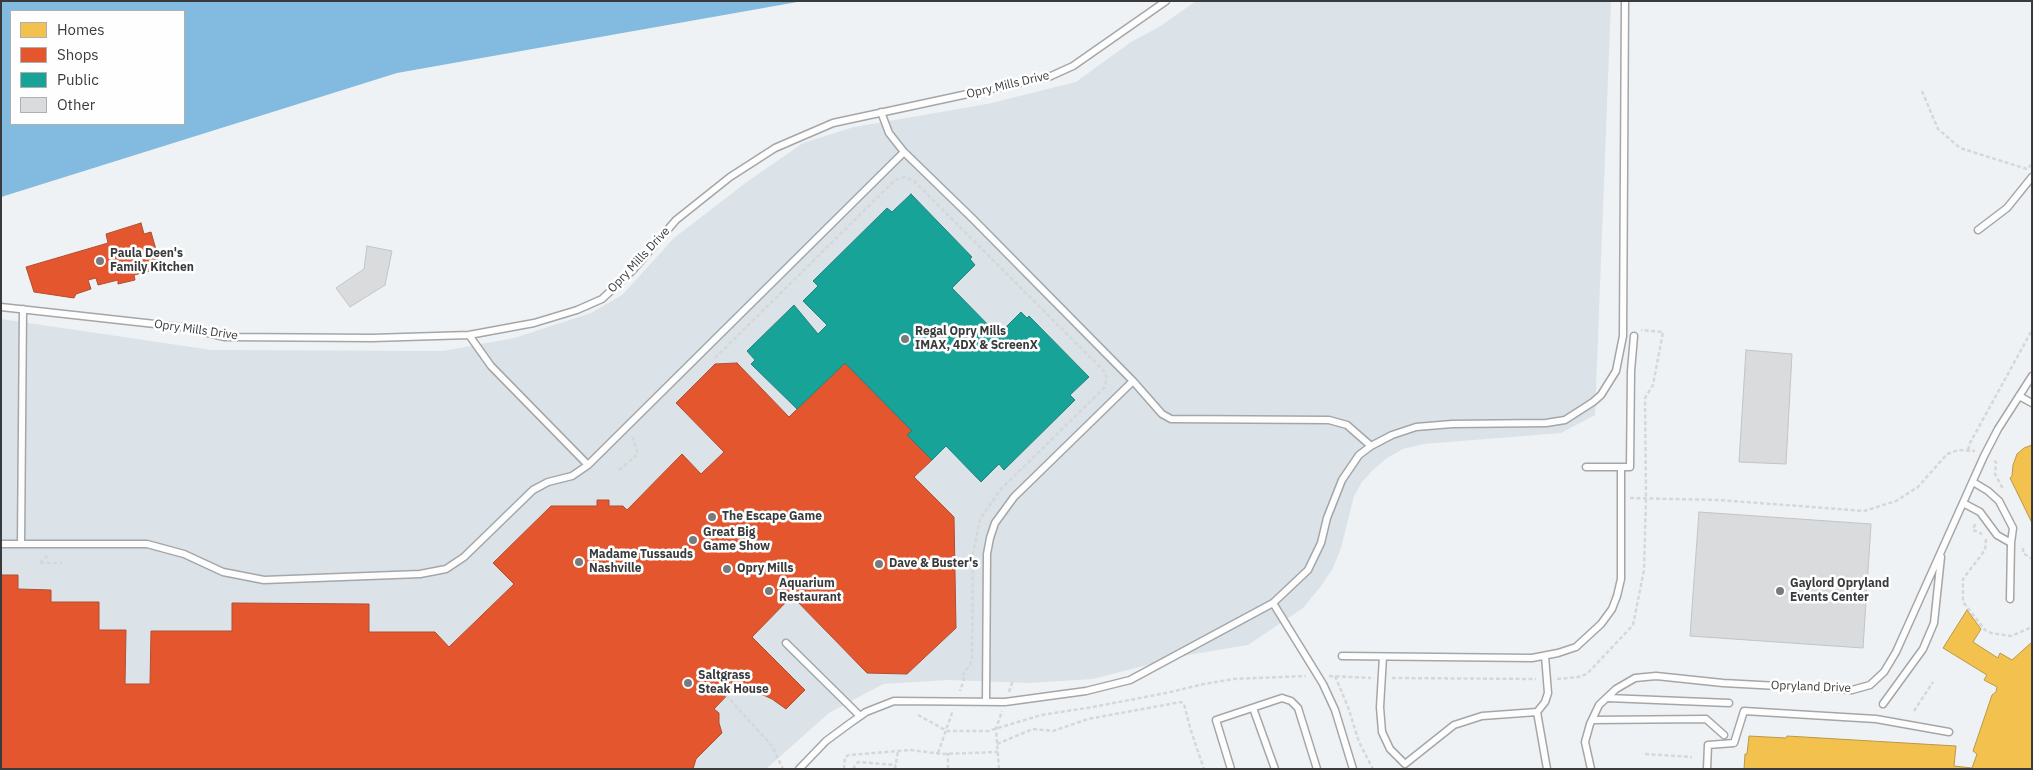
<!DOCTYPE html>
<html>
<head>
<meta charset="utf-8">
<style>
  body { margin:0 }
  #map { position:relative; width:2033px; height:770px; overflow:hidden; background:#eff2f4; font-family:"IBM Plex Sans",sans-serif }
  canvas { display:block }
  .frame { position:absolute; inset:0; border:2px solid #383a3c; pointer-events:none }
  .legend { position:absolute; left:10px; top:10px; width:175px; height:115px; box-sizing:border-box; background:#fefefe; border:1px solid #afb0b0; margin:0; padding:6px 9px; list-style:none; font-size:15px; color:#383a3c }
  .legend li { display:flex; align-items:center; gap:10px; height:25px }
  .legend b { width:25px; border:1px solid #afb0b0 }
</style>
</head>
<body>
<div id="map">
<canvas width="2033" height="770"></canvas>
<div class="frame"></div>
<ul class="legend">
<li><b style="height:14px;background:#f2c14e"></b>Homes</li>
<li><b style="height:14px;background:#e4572e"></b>Shops</li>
<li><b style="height:14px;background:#17a398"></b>Public</li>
<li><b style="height:14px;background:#d9dbdd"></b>Other</li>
</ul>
</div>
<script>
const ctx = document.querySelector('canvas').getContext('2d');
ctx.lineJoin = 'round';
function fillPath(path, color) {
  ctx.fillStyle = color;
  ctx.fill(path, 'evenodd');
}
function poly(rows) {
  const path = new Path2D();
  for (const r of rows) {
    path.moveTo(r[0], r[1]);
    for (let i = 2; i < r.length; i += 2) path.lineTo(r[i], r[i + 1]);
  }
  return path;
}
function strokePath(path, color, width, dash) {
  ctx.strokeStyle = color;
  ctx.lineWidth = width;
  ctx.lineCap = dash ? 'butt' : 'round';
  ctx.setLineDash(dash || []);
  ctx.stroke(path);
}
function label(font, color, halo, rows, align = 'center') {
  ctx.font = font + ' "IBM Plex Sans",sans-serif';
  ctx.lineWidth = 5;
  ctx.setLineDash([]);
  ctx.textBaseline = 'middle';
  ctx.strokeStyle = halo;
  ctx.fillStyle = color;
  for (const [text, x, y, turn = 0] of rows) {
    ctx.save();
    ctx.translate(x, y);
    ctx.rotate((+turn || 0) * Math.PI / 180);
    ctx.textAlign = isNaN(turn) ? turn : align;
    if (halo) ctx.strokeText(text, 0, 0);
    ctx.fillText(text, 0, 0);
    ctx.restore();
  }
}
fillPath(poly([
  [1196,1,1611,1,1595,415,1561,433,1424,444,1403,449,1387,458,1372,471,1362,482,1354,496,1341,548,1333,568,1321,586,1303,608,1248,645,1182,656,1093,679,1029,683,948,680,883,684,829,713,766,769,1,769,1,319,212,350,443,351,514,338,591,313,622,295,674,238,748,181,803,143,854,127,987,104,1076,82,1131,42,1159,27]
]), '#dbe3e8');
fillPath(poly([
  [1,1,803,1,397,73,1,197],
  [11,11,184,11,184,124,11,124]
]), '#83bbe0');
const homes = poly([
  [2032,445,2032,523,2010,478,2012,476,2013,465,2017,454,2024,448,2032,445],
  [1967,610,1981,629,1973,642,1998,658,2000,653,2012,660,2032,642,2032,769,1744,769,1745,754,1747,754,1749,736,1786,738,1787,736,1956,746,1954,766,1972,768,1977,754,1973,751,1992,695,1996,692,1997,687,1984,680,1987,675,1943,648,1967,610]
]);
fillPath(homes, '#f2c14e');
strokePath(homes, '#ba9849', 1);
const shops = poly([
  [141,223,144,234,151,232,159,260,152,262,154,270,134,275,135,280,118,284,118,280,98,285,96,278,88,280,91,289,76,294,74,298,34,292,26,267,108,243,106,234,141,223],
  [737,363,789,417,845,363,912,431,907,435,932,460,914,477,954,517,956,628,907,674,867,673,792,596,752,637,805,690,786,709,772,699,759,693,741,691,736,686,714,709,719,713,719,723,722,733,696,759,693,769,1,769,1,575,18,575,18,589,51,590,51,602,99,602,99,630,126,630,125,684,150,684,151,631,232,631,232,603,369,604,369,632,435,632,449,647,514,584,493,563,551,506,597,506,597,500,609,500,609,506,623,506,627,510,682,454,701,474,724,452,676,403,715,364,737,363]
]);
fillPath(shops, '#e4572e');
strokePath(shops, '#b04e32', 1);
const public = poly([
  [911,194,972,257,970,259,975,265,952,288,998,335,1021,312,1027,318,1029,316,1089,377,1070,395,1075,400,1004,470,999,464,981,482,946,446,932,460,907,435,912,431,845,363,797,409,751,364,755,360,747,351,794,305,818,334,827,325,803,301,818,286,813,281,887,208,892,212,911,194]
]);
fillPath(public, '#17a398');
strokePath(public, '#21847c', 1);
const building = poly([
  [367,246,392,251,385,285,350,307,336,288,364,269,367,246],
  [1746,350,1792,354,1786,464,1739,462,1746,350],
  [1699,512,1871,524,1863,648,1690,636,1699,512]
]);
fillPath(building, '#d9dbdd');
strokePath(building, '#c1c4c6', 1);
const lane = poly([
  [881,112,889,133,904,152,972,218,1133,381,1014,497,995,523,990,538,987,554,986,702],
  [1978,230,2007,208,2032,177],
  [1,307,182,327,225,337,372,338,469,335,534,323,577,310,602,299,632,271,676,220,730,177,775,148,833,123,1051,76,1073,66,1166,1],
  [469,335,491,366,588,465],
  [1133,381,1162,414,1171,419,1329,420,1347,425,1371,446],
  [2019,396,2032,403],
  [1586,467,1630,467,1631,371,1634,336],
  [1973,482,1988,491,1999,501,2013,528,2011,543,2010,599],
  [1963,503,1980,512,1997,535,2011,543],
  [1,544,147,544,184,554,223,572,264,580,420,574,446,569,464,557,533,490,548,482,572,476,588,465,904,152],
  [21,544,23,309],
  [1273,603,1323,684,1335,710,1353,769],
  [786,643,860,716],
  [1342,656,1532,658,1558,653,1576,647,1601,624,1612,609,1617,596,1621,579,1621,467],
  [1545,656,1548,693,1545,702,1537,712,1547,769],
  [1383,657,1380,707,1382,732,1390,749,1405,764,1454,725,1482,716,1537,712],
  [1608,698,1729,703],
  [1883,704,1923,649,1934,623,1941,557],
  [1253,708,1275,769],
  [1592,720,1706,719,1724,735],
  [799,769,826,741,849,724,866,712,894,701,1005,702,1086,691,1130,680,1273,603,1308,570,1321,543,1327,518,1342,480,1359,455,1371,446,1392,435,1416,427,1452,424,1546,423,1565,420,1593,402,1601,395,1616,371,1623,336,1625,1],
  [1231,769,1216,720,1282,698,1291,701,1298,708,1317,769],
  [1591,769,1585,742,1590,724,1599,705,1616,689,1635,678,1656,676,1723,683,1852,690,1870,685,1884,672,1896,652,1984,456,1998,429,2032,376],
  [1707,769,1708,745,1734,743,1744,711,1876,719,1949,732]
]);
strokePath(lane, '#a4a6a8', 9);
strokePath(poly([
  [1922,91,1938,129,1960,148,2027,169,2032,164],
  [715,358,895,180,905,177,914,181,1104,371,1107,379,1104,388,1001,489,980,519,973,554,972,655,971,663,962,676,964,679,960,691],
  [1968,450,1970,443,2032,330],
  [1994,461,1996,462,1995,474,2003,489],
  [619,470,638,454,632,435],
  [1630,498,1719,500,1864,511,1896,501,1918,487,1947,454,1959,450,1975,451],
  [1975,524,1973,530,1982,534],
  [1986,539,1985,550,1963,579,1963,602,1985,630,1991,633,2011,636,2032,627],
  [2023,548,2023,553,2032,559],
  [40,563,48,555],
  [40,563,62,563],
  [1329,676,1371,678],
  [1335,676,1348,707,1359,742,1373,769],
  [1392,678,1536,679],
  [1557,679,1578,677,1587,674,1633,625,1644,570,1646,498,1645,398,1653,385,1663,332,1641,330],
  [1009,692,1013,680],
  [726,695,772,746,783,769],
  [1914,711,1933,682],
  [918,715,947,731,988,731,1041,715,1093,707,1166,693,1204,684,1234,679,1306,676],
  [997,744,1033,729,1053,731,1088,719,1181,702,1184,704,1191,731,1204,769],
  [938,753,953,710],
  [1645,754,1692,757],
  [844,769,845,757,849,755,911,750,942,754,998,752],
  [853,769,858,762,896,765],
  [895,769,898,751],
  [948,769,948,753],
  [999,769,996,729,1002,711]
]), '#d6d7d7', 2.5, [4, 2.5]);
strokePath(lane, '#fdfdfd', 6);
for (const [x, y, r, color] of [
  [100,261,5,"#787a7c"],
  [905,339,5,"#787a7c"],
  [712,517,5,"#787a7c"],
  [693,540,5,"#787a7c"],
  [579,562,5,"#787a7c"],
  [879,564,5,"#787a7c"],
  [727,569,5,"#787a7c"],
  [769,591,5,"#787a7c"],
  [1780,591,5,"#787a7c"],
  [688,683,5,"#787a7c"]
]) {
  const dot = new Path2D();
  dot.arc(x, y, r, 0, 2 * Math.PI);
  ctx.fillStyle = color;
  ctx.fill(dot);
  strokePath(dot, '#fefefe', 2);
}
label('12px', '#383a3c', '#fefefe', [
  ["Opry Mills Drive",1008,85,-13],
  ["Opry Mills Drive",639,260,-47],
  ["Opry Mills Drive",196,330,8],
  ["Opryland Drive",1811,687,2]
]);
label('bold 12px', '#383a3c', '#fefefe', [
  ["Paula Deen's",110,254],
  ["Family Kitchen",110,268],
  ["Regal Opry Mills",915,332],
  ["IMAX, 4DX & ScreenX",915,346],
  ["The Escape Game",722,517],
  ["Great Big",703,533],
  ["Game Show",703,547],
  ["Madame Tussauds",589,555],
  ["Nashville",589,569],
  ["Dave & Buster's",889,564],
  ["Opry Mills",737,569],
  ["Aquarium",779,584],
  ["Restaurant",779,598],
  ["Gaylord Opryland",1790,584],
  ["Events Center",1790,598],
  ["Saltgrass",698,676],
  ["Steak House",698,690]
], 'left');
</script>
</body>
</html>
